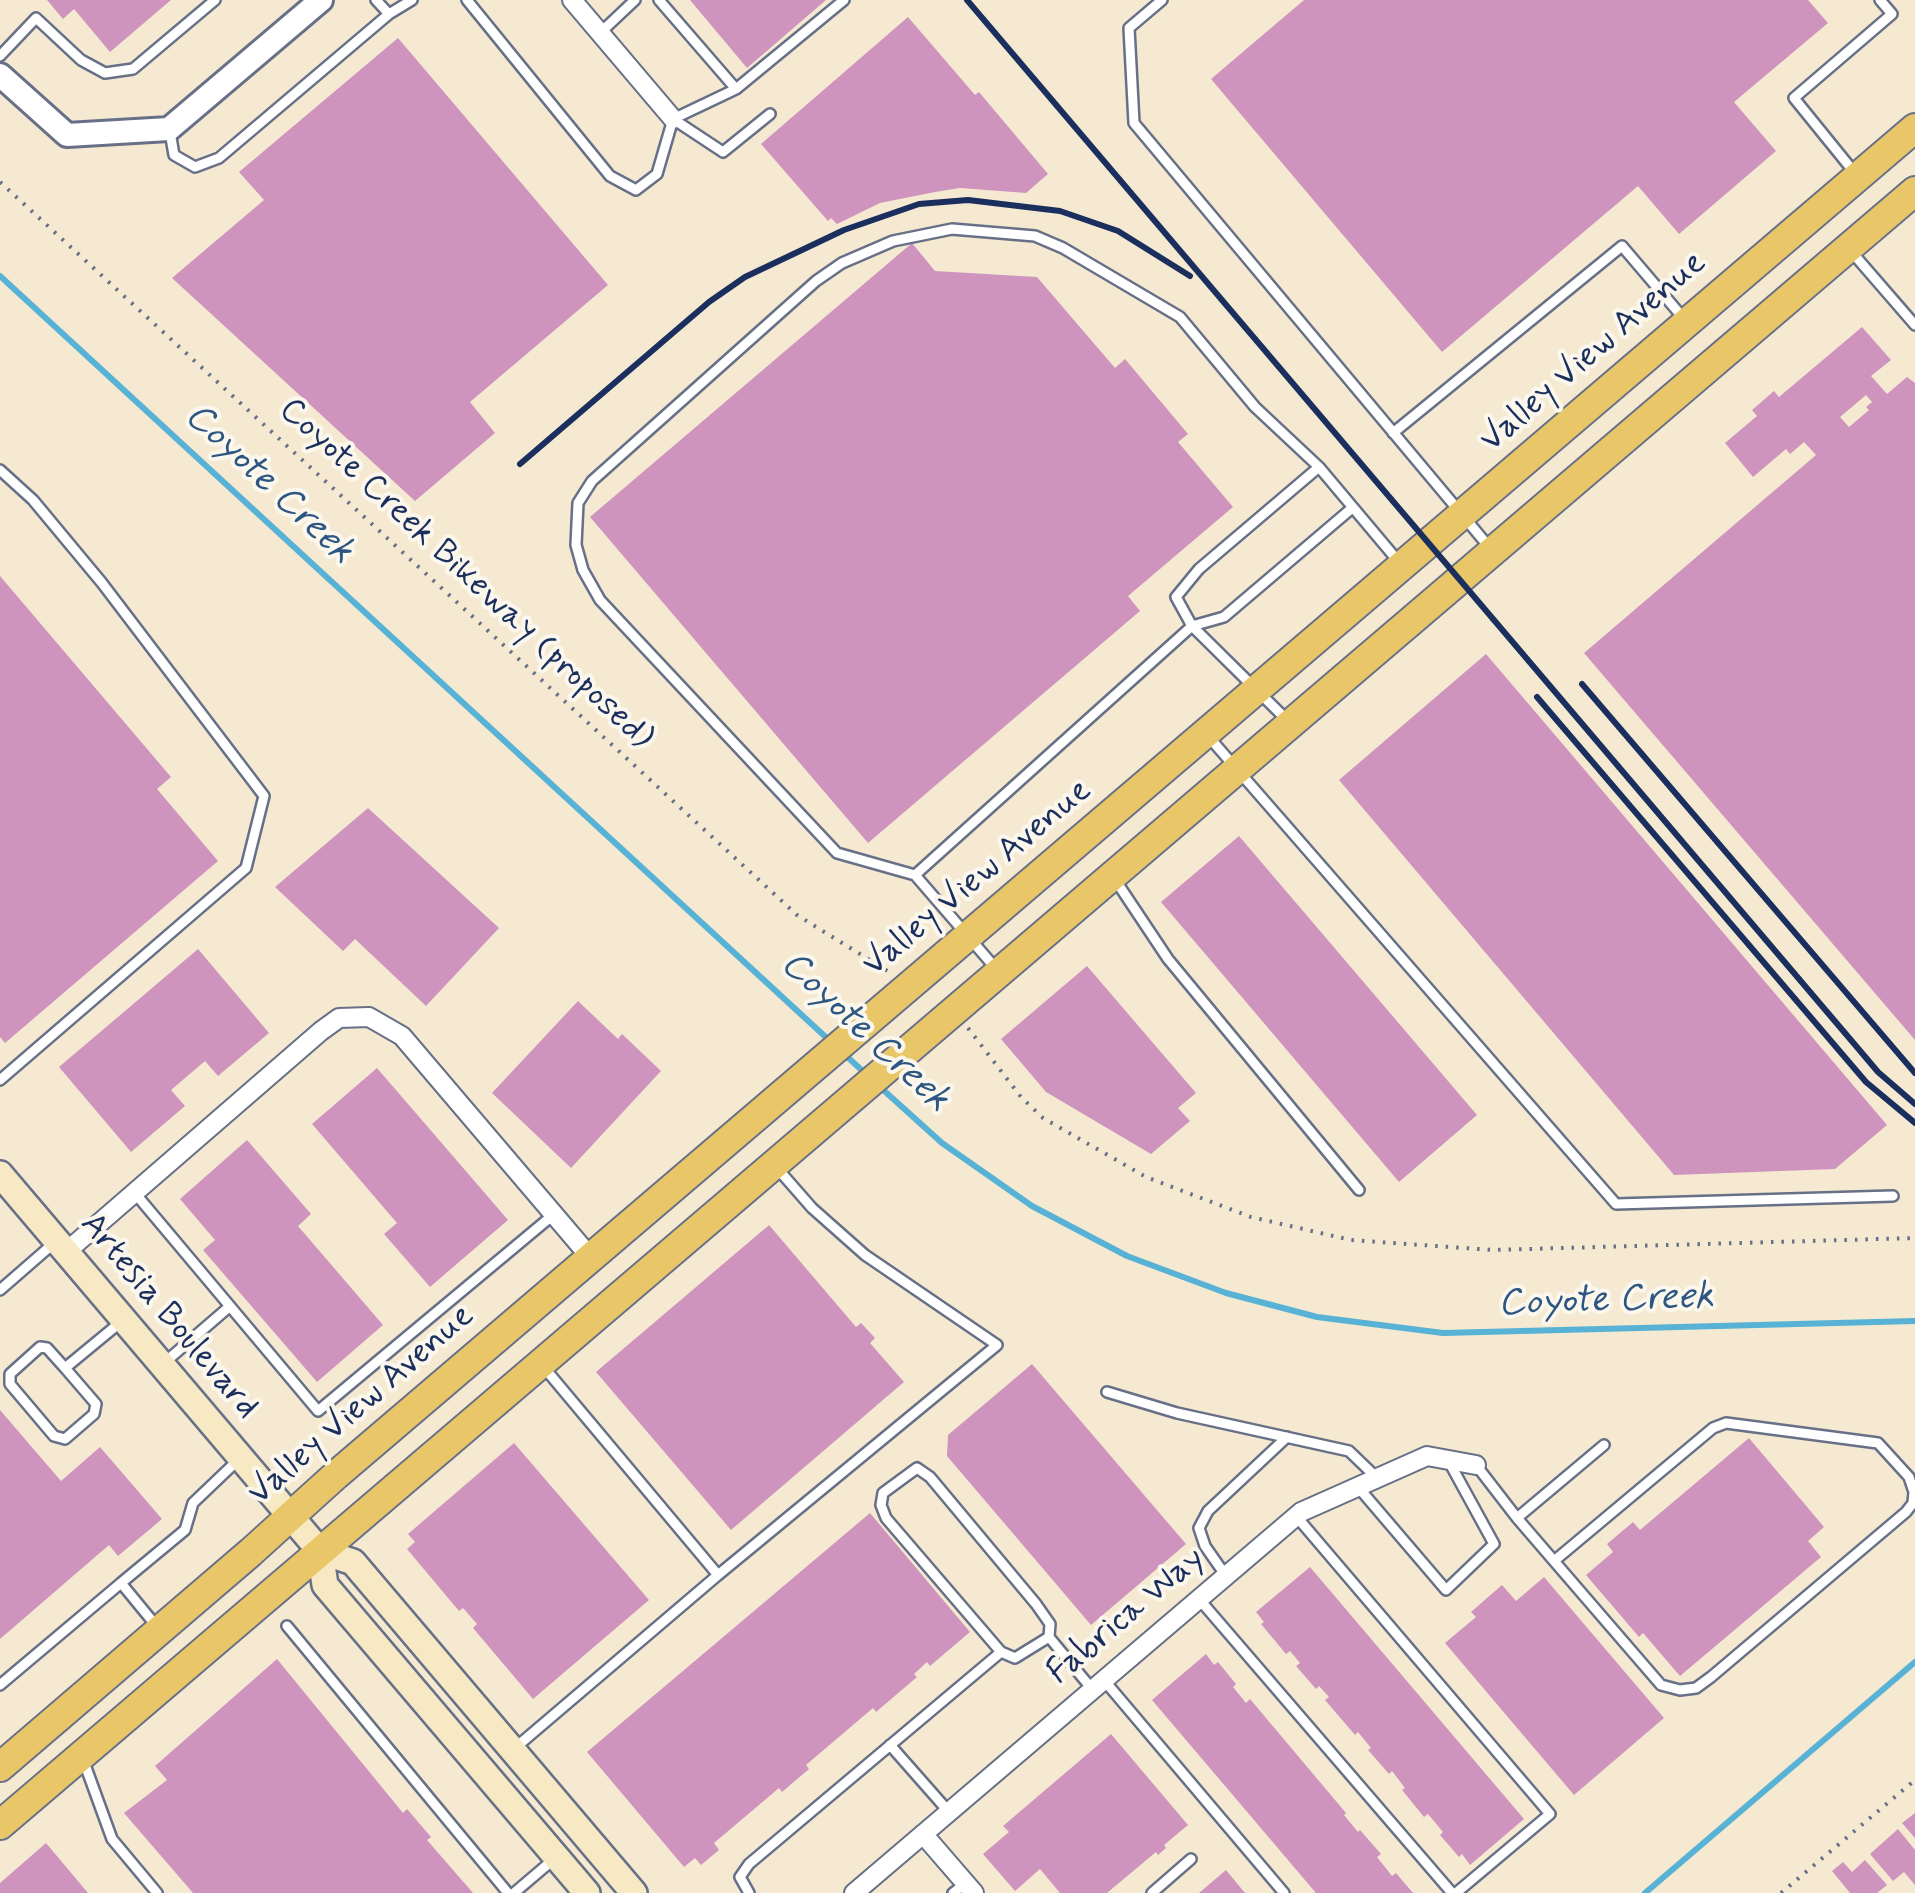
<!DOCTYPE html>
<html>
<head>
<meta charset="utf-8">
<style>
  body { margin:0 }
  canvas { display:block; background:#f5e9d2 }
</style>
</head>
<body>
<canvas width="1915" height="1893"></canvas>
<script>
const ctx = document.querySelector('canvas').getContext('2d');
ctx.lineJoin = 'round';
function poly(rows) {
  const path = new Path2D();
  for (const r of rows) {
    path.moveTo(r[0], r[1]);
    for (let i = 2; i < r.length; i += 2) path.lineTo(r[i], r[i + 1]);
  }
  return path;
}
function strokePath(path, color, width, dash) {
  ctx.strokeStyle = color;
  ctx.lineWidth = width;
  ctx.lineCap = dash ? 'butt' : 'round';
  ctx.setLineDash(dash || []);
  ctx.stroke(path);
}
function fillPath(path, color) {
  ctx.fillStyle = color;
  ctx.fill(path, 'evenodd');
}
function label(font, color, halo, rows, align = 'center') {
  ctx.font = font + ' Mynerve,sans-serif';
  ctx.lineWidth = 8;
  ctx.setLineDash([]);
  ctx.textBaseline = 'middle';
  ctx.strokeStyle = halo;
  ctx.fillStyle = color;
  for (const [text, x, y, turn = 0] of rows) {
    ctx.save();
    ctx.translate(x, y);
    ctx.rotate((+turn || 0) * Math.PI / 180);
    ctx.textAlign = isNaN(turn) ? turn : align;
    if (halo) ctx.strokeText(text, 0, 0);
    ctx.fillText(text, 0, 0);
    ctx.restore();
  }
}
strokePath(poly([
  [0,276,830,1041],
  [843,1053,867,1075],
  [880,1087,942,1143,1032,1206,1127,1256,1226,1293,1317,1317,1443,1333,1915,1321],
  [1645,1893,1915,1662]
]), '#57b2d5', 6);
fillPath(poly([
  [47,0,171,0,110,52,74,9,63,19],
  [690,0,826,0,747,68],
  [1304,0,1808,0,1828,23,1734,102,1776,151,1679,234,1638,186,1442,352,1211,79],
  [908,17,975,95,979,92,1048,174,1026,193,960,188,935,192,880,203,837,224,831,218,828,221,761,144],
  [398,38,608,285,470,402,495,433,415,501,172,278,264,200,239,172],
  [912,243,935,271,1037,277,1115,368,1125,359,1188,434,1178,442,1233,507,1128,596,1140,611,868,843,590,517],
  [1862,327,1891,360,1871,376,1887,394,1907,377,1915,383,1915,1040,1584,653,1816,455,1804,442,1790,454,1786,449,1753,477,1725,443,1757,416,1752,410,1774,391,1779,397],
  [1866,395,1872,402,1866,407,1869,410,1849,427,1840,417],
  [0,576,171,777,157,789,218,861,5,1043,0,1037],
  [1486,654,1887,1125,1835,1169,1674,1175,1339,780],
  [368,808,499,928,426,1006,355,939,343,951,275,887],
  [1239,836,1477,1115,1399,1182,1161,902],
  [198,949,269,1033,218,1076,205,1061,171,1090,185,1106,131,1152,59,1067],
  [1087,966,1196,1093,1178,1108,1190,1121,1151,1154,1046,1092,1001,1039],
  [578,1001,618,1039,622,1034,661,1071,571,1168,492,1093],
  [377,1068,508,1220,430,1287,384,1234,397,1223,312,1124],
  [247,1140,311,1214,298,1226,383,1325,317,1382,203,1250,215,1240,180,1199],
  [769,1225,856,1327,861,1323,875,1338,870,1343,904,1382,731,1530,596,1372],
  [1032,1364,1186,1544,1091,1625,947,1456,948,1435],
  [0,1410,61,1481,100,1447,162,1519,118,1556,109,1545,0,1639],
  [1749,1438,1824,1527,1808,1541,1821,1557,1680,1676,1643,1633,1639,1637,1586,1575,1613,1552,1607,1544,1633,1522,1640,1530],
  [514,1443,649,1600,533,1699,473,1628,477,1624,463,1608,459,1611,407,1549,415,1542,408,1534],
  [870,1513,970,1632,930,1666,927,1662,914,1674,917,1677,876,1712,873,1708,806,1765,809,1769,782,1792,779,1788,714,1843,719,1850,701,1865,695,1858,684,1867,587,1752],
  [1310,1567,1524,1819,1470,1865,1462,1854,1459,1857,1440,1835,1443,1832,1428,1814,1424,1817,1402,1790,1405,1788,1392,1771,1389,1774,1368,1750,1371,1748,1358,1732,1355,1735,1325,1700,1329,1697,1319,1686,1316,1689,1296,1666,1300,1663,1290,1651,1286,1654,1261,1624,1264,1622,1256,1612],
  [1544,1577,1664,1718,1574,1795,1445,1643,1476,1617,1471,1612,1502,1585,1516,1601],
  [1206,1654,1214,1665,1218,1662,1236,1684,1233,1687,1246,1703,1250,1699,1346,1813,1344,1815,1358,1832,1360,1830,1381,1854,1377,1857,1392,1876,1396,1873,1413,1893,1316,1893,1152,1700],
  [277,1659,403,1813,407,1809,431,1837,427,1840,473,1893,193,1893,124,1813,167,1780,155,1766],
  [1111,1734,1188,1825,1164,1845,1166,1848,1158,1855,1156,1852,1107,1893,1060,1893,1040,1869,1015,1891,983,1854,1009,1832,1003,1826],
  [1915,1813,1915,1838,1902,1823],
  [1898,1829,1915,1850,1915,1885,1904,1872,1893,1881,1870,1854],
  [46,1843,88,1893,0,1893,0,1883],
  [1865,1860,1887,1885,1877,1893,1850,1893,1832,1871,1843,1862,1852,1872],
  [1226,1870,1245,1893,1199,1893]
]), '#cf94bd');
const service = poly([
  [376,0,389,14],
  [467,0,610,176,636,190,657,174,673,119,736,89,844,0],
  [659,0,736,89],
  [1162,0,1129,28,1134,123,1490,548],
  [600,33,635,0],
  [0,56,36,18,81,60,105,73,133,69,215,0],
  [673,119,723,152,770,114],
  [170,132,174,155,195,167,219,158,389,14,412,0],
  [1854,172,1794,98,1892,14,1880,0],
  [1850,250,1915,325],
  [1393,433,1622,246,1685,320],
  [0,470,33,500,102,583,264,796,246,868,0,1080],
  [1289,722,1192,626,1176,597,1199,569,1319,467],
  [1208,736,1616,1204,1893,1196],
  [915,875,837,853,600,600,583,570,576,545,578,503,592,481,816,281,842,263,893,241,952,229,1035,236,1063,248,1180,317,1255,407,1319,467,1398,561],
  [1114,878,1168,959,1359,1190],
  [998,971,915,875,1192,626,1224,617,1351,509],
  [134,1192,318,1411,553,1215],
  [0,1290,54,1243],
  [164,1363,229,1307],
  [542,1365,718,1575,997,1345,865,1255,812,1208,777,1168],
  [65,1368,47,1348,40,1347,10,1374,10,1384,54,1436,65,1439,94,1414,96,1404,65,1368,122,1321],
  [1107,1392,1177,1413,1349,1451,1377,1478],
  [1476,1465,1517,1518,1554,1561,1661,1685,1680,1690,1696,1688,1711,1677,1906,1512,1913,1503,1914,1492,1909,1477,1878,1443,1726,1423,1713,1428,1554,1561],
  [1358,1487,1446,1590,1494,1544,1448,1460],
  [1296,1516,1550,1814,1456,1893],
  [1517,1518,1604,1445],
  [1226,1576,1205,1546,1199,1528,1208,1511,1287,1437],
  [121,1583,185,1530,193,1503,237,1461],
  [1199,1599,1452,1893],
  [287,1626,508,1893],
  [1001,1652,886,1518,881,1505,883,1493,917,1468,930,1477,1036,1604,1050,1624,1049,1637],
  [1103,1679,1284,1893],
  [0,1685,121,1583,158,1628],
  [890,1745,949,1812],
  [515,1748,718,1575],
  [84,1762,112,1839,157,1893],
  [514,1893,554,1859],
  [749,1893,740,1877,749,1864,1001,1652,1015,1658,1049,1637,1092,1689],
  [953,1893,966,1883],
  [1152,1893,1191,1859]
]);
const minor = poly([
  [572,0,673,119],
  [66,1252,321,1031,339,1018,369,1017,402,1036,591,1258],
  [923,1834,974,1893],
  [854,1893,1301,1512,1427,1456,1476,1465]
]);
const tertiary = poly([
  [0,75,67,135,169,129,321,0]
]);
const secondary = poly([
  [0,1174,320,1551,325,1585,587,1893],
  [320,1551,353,1562,634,1893]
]);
const primary = poly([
  [0,1767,251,1552,336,1475,1915,128],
  [0,1825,1915,191]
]);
strokePath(service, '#677087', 14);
strokePath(minor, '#677087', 22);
strokePath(tertiary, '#677087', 28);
strokePath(secondary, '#677087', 30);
strokePath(primary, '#677087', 32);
strokePath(poly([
  [0,182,797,915,889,972],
  [968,1028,1021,1097,1043,1118,1146,1177,1251,1217,1351,1240,1493,1250,1915,1238],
  [1781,1893,1915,1780]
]), '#677087', 4, [2.5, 8]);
strokePath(service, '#fff', 9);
strokePath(minor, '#fff', 18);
strokePath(tertiary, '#fff', 22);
strokePath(secondary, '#f6e9c3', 25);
strokePath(primary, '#e9c769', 28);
strokePath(poly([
  [967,0,1856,1046,1878,1072,1915,1104],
  [520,464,709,302,745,277,844,230,919,204,968,200,1060,211,1118,231,1190,276],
  [1582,684,1915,1073],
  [1537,697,1866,1082,1915,1123]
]), '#1b2f5e', 6);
label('35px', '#1b2f5e', '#fbf7ec', [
  ["Valley View Avenue",1594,353,-41],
  ["Coyote Creek Bikeway (proposed)",465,575,43],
  ["Valley View Avenue",978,879,-40],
  ["Artesia Boulevard",168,1317,50],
  ["Valley View Avenue",362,1406,-41],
  ["Fabrica Way",1127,1617,-40]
]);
label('italic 38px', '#2d5682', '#fbf7ec', [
  ["Coyote Creek",268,485,43],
  ["Coyote Creek",864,1033,43],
  ["Coyote Creek",1606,1302,-2]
]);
</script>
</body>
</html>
